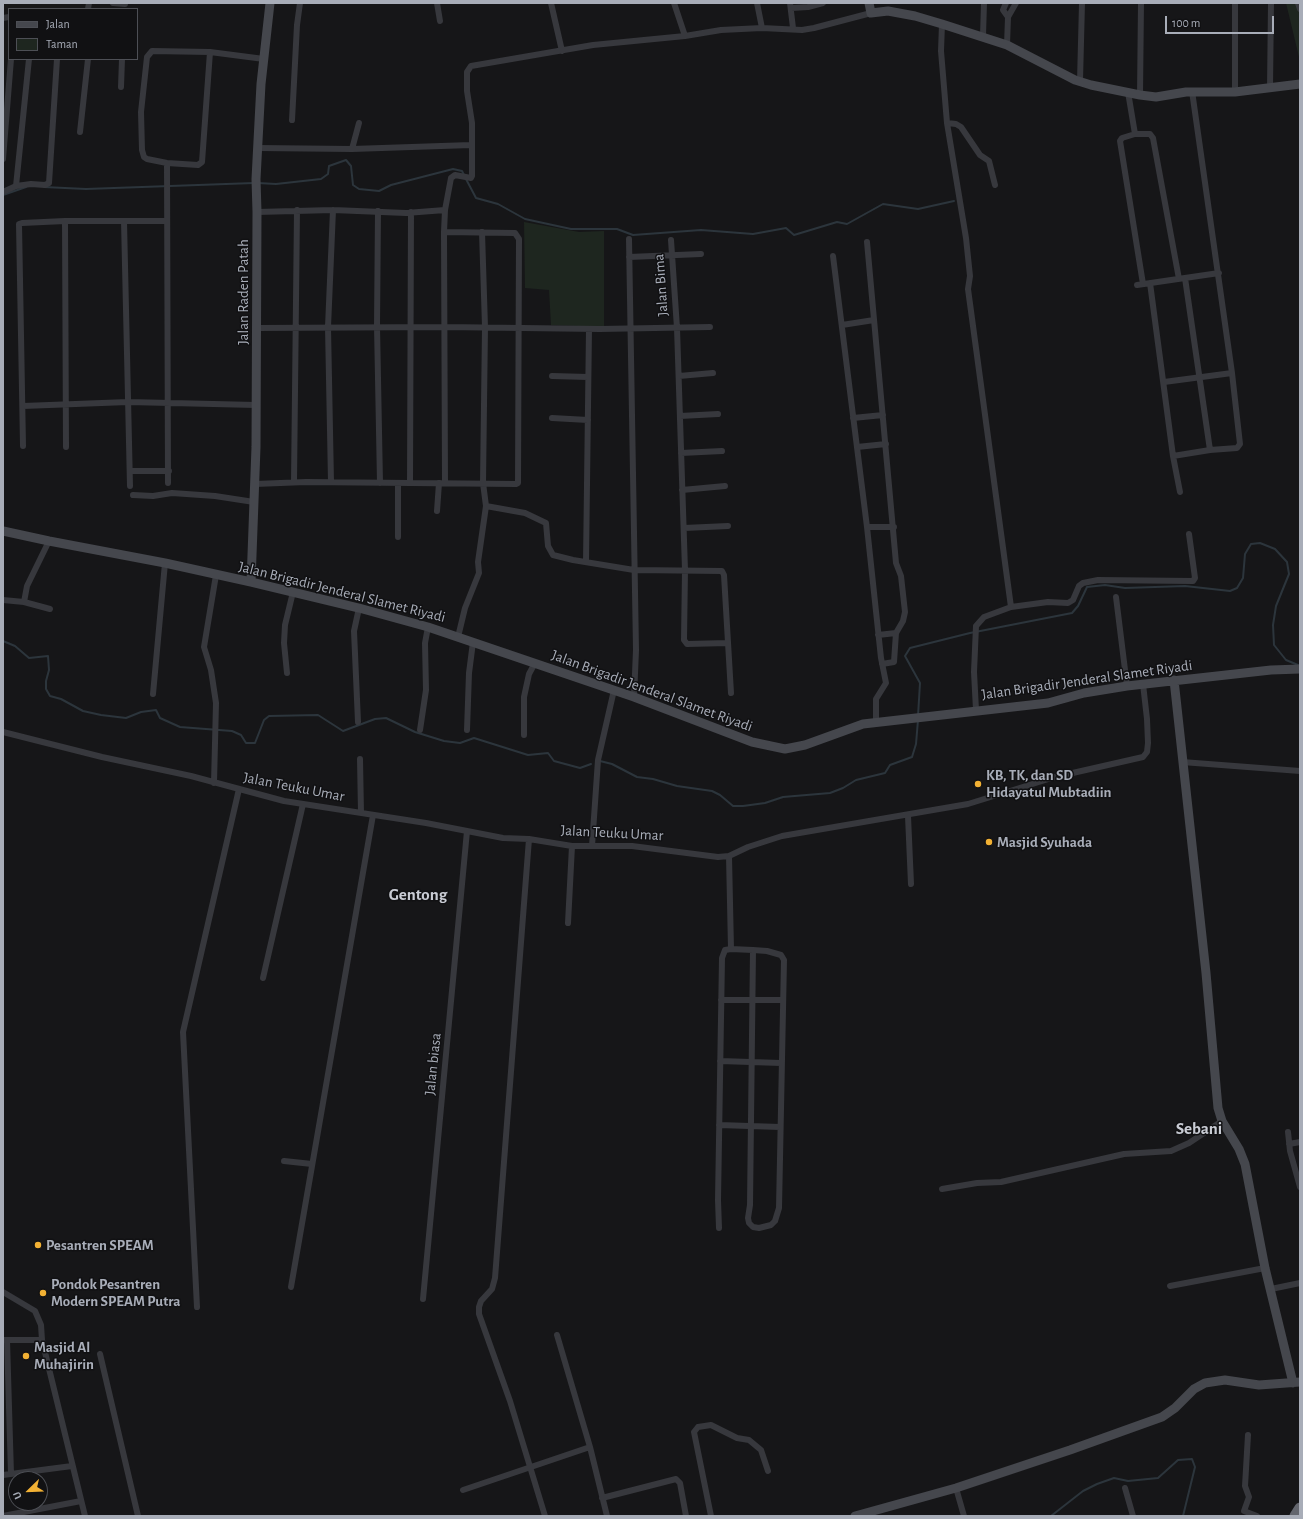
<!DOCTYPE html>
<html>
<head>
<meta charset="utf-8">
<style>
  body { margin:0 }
  #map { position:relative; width:1303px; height:1519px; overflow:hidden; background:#161618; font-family:"Alegreya Sans",sans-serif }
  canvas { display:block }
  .frame { position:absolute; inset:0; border:4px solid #a8adb8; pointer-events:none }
  .legend { position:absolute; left:8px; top:8px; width:130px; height:52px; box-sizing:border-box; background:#111113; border:1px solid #4d4f55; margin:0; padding:5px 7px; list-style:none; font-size:12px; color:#a8adb8 }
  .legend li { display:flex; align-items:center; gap:8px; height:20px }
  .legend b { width:20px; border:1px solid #4d4f55 }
  .north { position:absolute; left:8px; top:1471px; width:40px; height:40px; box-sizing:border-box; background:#111113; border:1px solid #4d4f55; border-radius:50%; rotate:247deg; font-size:11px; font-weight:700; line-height:16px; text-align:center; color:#a8adb8 }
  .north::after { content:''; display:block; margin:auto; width:14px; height:18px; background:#f2b134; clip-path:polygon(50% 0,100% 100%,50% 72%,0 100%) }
  .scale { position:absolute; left:1165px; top:16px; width:109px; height:18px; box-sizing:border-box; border:2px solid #a8adb8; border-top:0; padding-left:5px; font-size:12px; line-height:14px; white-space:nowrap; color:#a8adb8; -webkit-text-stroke:3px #111113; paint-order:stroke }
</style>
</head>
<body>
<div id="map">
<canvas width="1303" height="1519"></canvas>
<div class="frame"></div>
<ul class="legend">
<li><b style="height:5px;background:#45474d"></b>Jalan</li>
<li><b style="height:11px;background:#1e261f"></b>Taman</li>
</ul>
<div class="north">U</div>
<div class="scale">100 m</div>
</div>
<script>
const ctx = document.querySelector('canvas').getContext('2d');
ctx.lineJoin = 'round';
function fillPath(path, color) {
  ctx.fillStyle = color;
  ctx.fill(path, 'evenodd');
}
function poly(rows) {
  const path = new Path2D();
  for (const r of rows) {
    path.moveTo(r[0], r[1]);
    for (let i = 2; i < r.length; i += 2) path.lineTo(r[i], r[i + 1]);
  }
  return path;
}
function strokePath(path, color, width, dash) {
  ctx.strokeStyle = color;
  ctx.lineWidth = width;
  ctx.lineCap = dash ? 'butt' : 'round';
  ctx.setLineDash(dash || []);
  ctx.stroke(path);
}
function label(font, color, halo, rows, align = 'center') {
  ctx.font = font + ' "Alegreya Sans",sans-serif';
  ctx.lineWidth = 3;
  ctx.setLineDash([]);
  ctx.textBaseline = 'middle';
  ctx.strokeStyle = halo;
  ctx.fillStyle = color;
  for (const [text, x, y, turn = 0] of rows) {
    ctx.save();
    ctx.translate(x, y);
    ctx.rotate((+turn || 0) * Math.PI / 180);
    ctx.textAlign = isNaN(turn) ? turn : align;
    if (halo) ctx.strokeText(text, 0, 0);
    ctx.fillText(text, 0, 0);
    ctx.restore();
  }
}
fillPath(poly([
  [1286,3,1300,3,1300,81,1299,57],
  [524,222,579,232,604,231,604,327,551,325,549,290,525,288]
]), '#1e261f');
strokePath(poly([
  [466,179,476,198,498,204,525,219,571,229,617,229,633,235,701,230,753,234,786,228,794,235,837,222,847,224,883,204,918,209,954,201],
  [258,183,276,184,321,179,328,174,329,166,346,160,351,166,353,185,359,189,379,191,391,185,453,169,462,171,464,175],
  [44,187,86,189,254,183],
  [3,195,26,187],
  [3,641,15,646,29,658,48,656,49,670,46,681,46,689,50,696,61,699,83,711,101,715,126,718,141,712,156,710,160,718,180,727,232,731,241,735,246,743,255,743,264,720,269,716,318,715,343,731,375,719,386,718,415,732,444,741,460,743,474,738,528,755,548,753,554,761,580,768,591,764],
  [918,716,920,683,905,656,910,648,970,633,1072,613,1078,606,1087,587,1105,585,1125,588,1185,586,1230,591,1237,588,1243,578,1245,554,1251,544,1260,543,1275,549,1287,562,1289,574,1276,606,1273,625,1274,645,1286,660,1298,665],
  [600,761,612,764,637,777,653,779,677,786,712,791,720,795,733,806,743,806,765,803,783,797,830,793,843,788,856,780,885,773,890,765,912,757,916,744,918,720],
  [1051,1516,1083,1491,1097,1484,1114,1478,1128,1481,1158,1478,1178,1460,1192,1459,1195,1467,1183,1516]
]), '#2c353c', 2);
strokePath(poly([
  [113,3,125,4],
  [437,3,440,21],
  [551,3,562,51],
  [674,3,685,36],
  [757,3,762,28],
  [790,3,793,28],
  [1006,3,1003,10,1008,17,1007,45],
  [1235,3,1235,92],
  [1298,3,1300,9],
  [791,8,808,7,823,3],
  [88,9,89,3],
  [1008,17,1016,3],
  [3,18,9,17],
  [942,24,941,51,947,123,966,238,970,276,968,289,1011,607,984,617,976,626,974,672,976,710],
  [983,36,984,3],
  [210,52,202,162,198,165,167,163,147,159,144,157,142,150,141,112,147,57,152,51,210,52,264,59],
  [1080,81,1082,3],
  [121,87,122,59],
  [1270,88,1271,3],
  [1128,92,1135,134,1150,134,1153,138,1179,279],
  [1140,95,1141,3],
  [292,120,297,25,300,3],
  [947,123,956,124,961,127,980,155,989,161,995,185],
  [80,132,88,59],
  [1135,134,1122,138,1120,141,1143,284],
  [258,148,352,149,471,145],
  [352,149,359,123],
  [3,159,11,59],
  [167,163,168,483],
  [16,186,29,59],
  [3,192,16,186,31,184,45,185,49,183,57,59],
  [445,210,451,178,455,175,471,178,472,176,472,123,467,91,467,72,471,66,593,45,685,36,721,30,762,28,802,30,814,28,871,13],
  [378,211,377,326,380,483],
  [257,212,333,210,406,213,445,210,444,232],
  [65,221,66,447],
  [124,221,130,486],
  [482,232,485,327,483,483,486,506,525,513,546,523,548,546,553,555,573,560,634,570,722,571,724,575,731,693],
  [629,239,636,650,634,697],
  [671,240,677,328,685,570,684,640,687,644,728,643],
  [867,242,896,563,901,576,905,612,903,621,896,633,894,662,882,664],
  [833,256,867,527,881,658,886,683,876,699,876,722],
  [629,257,701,254],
  [1185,278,1210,450,1237,448,1240,444,1232,373,1192,91],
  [1150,283,1173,456],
  [1137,285,1219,273],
  [842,325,874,320],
  [257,328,444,327,600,329,710,327],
  [552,376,588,377],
  [679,376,713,373],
  [1164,382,1232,373],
  [23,406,128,402,256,405],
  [680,416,718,414],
  [552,418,588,420],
  [853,418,883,415],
  [23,446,19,224,22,223,65,221,167,221],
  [857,447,886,444],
  [681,453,722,451],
  [130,471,169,471],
  [294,482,297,210],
  [331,482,328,327,333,210],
  [410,483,411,212],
  [255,484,306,482,516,484,518,483,519,239,515,233,444,232,445,483],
  [682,490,725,486],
  [1180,492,1173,456,1210,450],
  [133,495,153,496,172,493,215,496,254,502],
  [437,511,439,483],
  [867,527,894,527],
  [684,528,728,526],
  [398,537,398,483],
  [586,562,589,329],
  [1116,597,1127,686],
  [3,600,24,602,50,609],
  [24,602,27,586,49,541],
  [1011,607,1048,602,1068,603,1073,600,1079,586,1083,583,1098,580,1193,581,1195,578,1189,534],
  [878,635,896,633],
  [458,637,465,608,479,573,478,562,486,506],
  [287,673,284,643,285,625,293,592],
  [153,694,165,563],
  [358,722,354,631,359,608],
  [420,730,426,690,425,643,428,627],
  [467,730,469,673,473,642],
  [3,732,102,757,191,776,284,801,426,823,503,838,529,839,572,846,632,846,718,857,729,856,748,847,782,836,968,804,1055,777,1143,757,1147,752,1148,743,1147,719,1143,684],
  [524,735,524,697,529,674,535,663],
  [360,759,361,813],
  [1182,762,1300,771],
  [214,783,216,703,211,670,204,647,216,575],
  [908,816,911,884],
  [529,839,495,1278,492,1289,481,1301,479,1307,479,1314,510,1401,545,1516],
  [592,846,598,760,614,690],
  [729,856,731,949],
  [568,923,572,846],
  [263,978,303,804],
  [721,1000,782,1000],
  [720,1061,781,1063],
  [719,1125,780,1127],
  [1288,1132,1290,1151,1300,1187],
  [1289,1144,1300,1142],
  [284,1161,312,1164],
  [942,1189,977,1183,1001,1182,1124,1154,1171,1151,1189,1143,1222,1121],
  [719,1228,718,1200,722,958,725,950,731,949,753,950,767,951,781,955,784,960,779,1208,775,1221,771,1225,759,1228,753,1227,749,1223,748,1218,750,1205,753,950],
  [1170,1286,1265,1268],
  [291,1287,373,815],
  [1271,1289,1300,1283],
  [3,1292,35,1311,41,1325,42,1340,85,1516],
  [423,1299,467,831],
  [197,1307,183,1032,239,789],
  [557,1335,590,1447,607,1516],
  [4,1340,42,1340],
  [7,1340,11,1474],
  [100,1354,138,1516],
  [1248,1435,1245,1486,1249,1497,1244,1511,1257,1516],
  [3,1475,72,1466],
  [956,1488,964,1516],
  [1125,1488,1133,1516],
  [463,1490,590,1447],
  [602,1498,676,1479,680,1483,686,1516],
  [3,1516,81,1501],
  [711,1516,694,1432,698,1427,711,1425,737,1438,749,1440,761,1450,768,1471]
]), '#37383d', 6);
strokePath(poly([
  [869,3,871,13,888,11,915,16,942,24,1007,45,1075,80,1091,85,1140,95,1156,97,1186,92,1235,92,1300,84],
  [3,531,49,541,165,563,251,582,359,608,428,627,634,697,752,742,785,749,805,745,863,724,1048,703,1084,693,1127,686,1271,670,1300,669],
  [251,582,256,447,257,212,256,179,261,84,270,3],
  [1174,680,1206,973,1218,1108,1222,1121,1239,1149,1245,1164,1265,1268,1293,1383],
  [855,1516,956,1488,1070,1450,1162,1417,1175,1408,1194,1389,1205,1383,1225,1380,1259,1385,1300,1382]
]), '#45474d', 9);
strokePath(poly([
  [1295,1516,1300,1508]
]), '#63666e', 11);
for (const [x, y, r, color] of [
  [978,784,4,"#f2b134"],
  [989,842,4,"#f2b134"],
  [38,1245,4,"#f2b134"],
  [43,1293,4,"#f2b134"],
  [26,1356,4,"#f2b134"]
]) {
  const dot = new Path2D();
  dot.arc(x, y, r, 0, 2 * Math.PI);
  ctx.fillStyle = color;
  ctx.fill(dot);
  strokePath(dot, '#111113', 1.5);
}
label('15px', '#a8adb8', '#111113', [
  ["Jalan Bima",661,285,-94],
  ["Jalan Raden Patah",243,292,-90],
  ["Jalan Brigadir Jenderal Slamet Riyadi",342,592,14],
  ["Jalan Brigadir Jenderal Slamet Riyadi",1087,680,-8],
  ["Jalan Brigadir Jenderal Slamet Riyadi",652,691,20],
  ["Jalan Teuku Umar",294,787,11],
  ["Jalan Teuku Umar",612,833,3],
  ["Jalan biasa",433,1064,-84]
]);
label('bold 15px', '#a8adb8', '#111113', [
  ["KB, TK, dan SD",986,775],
  ["Hidayatul Mubtadiin",986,792],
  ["Masjid Syuhada",997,842],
  ["Pesantren SPEAM",46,1245],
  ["Pondok Pesantren",51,1284],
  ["Modern SPEAM Putra",51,1301],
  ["Masjid Al",34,1347],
  ["Muhajirin",34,1364]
], 'left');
label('bold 17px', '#c9ccd4', '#111113', [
  ["Gentong",418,895],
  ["Sebani",1199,1129]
]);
</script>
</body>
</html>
